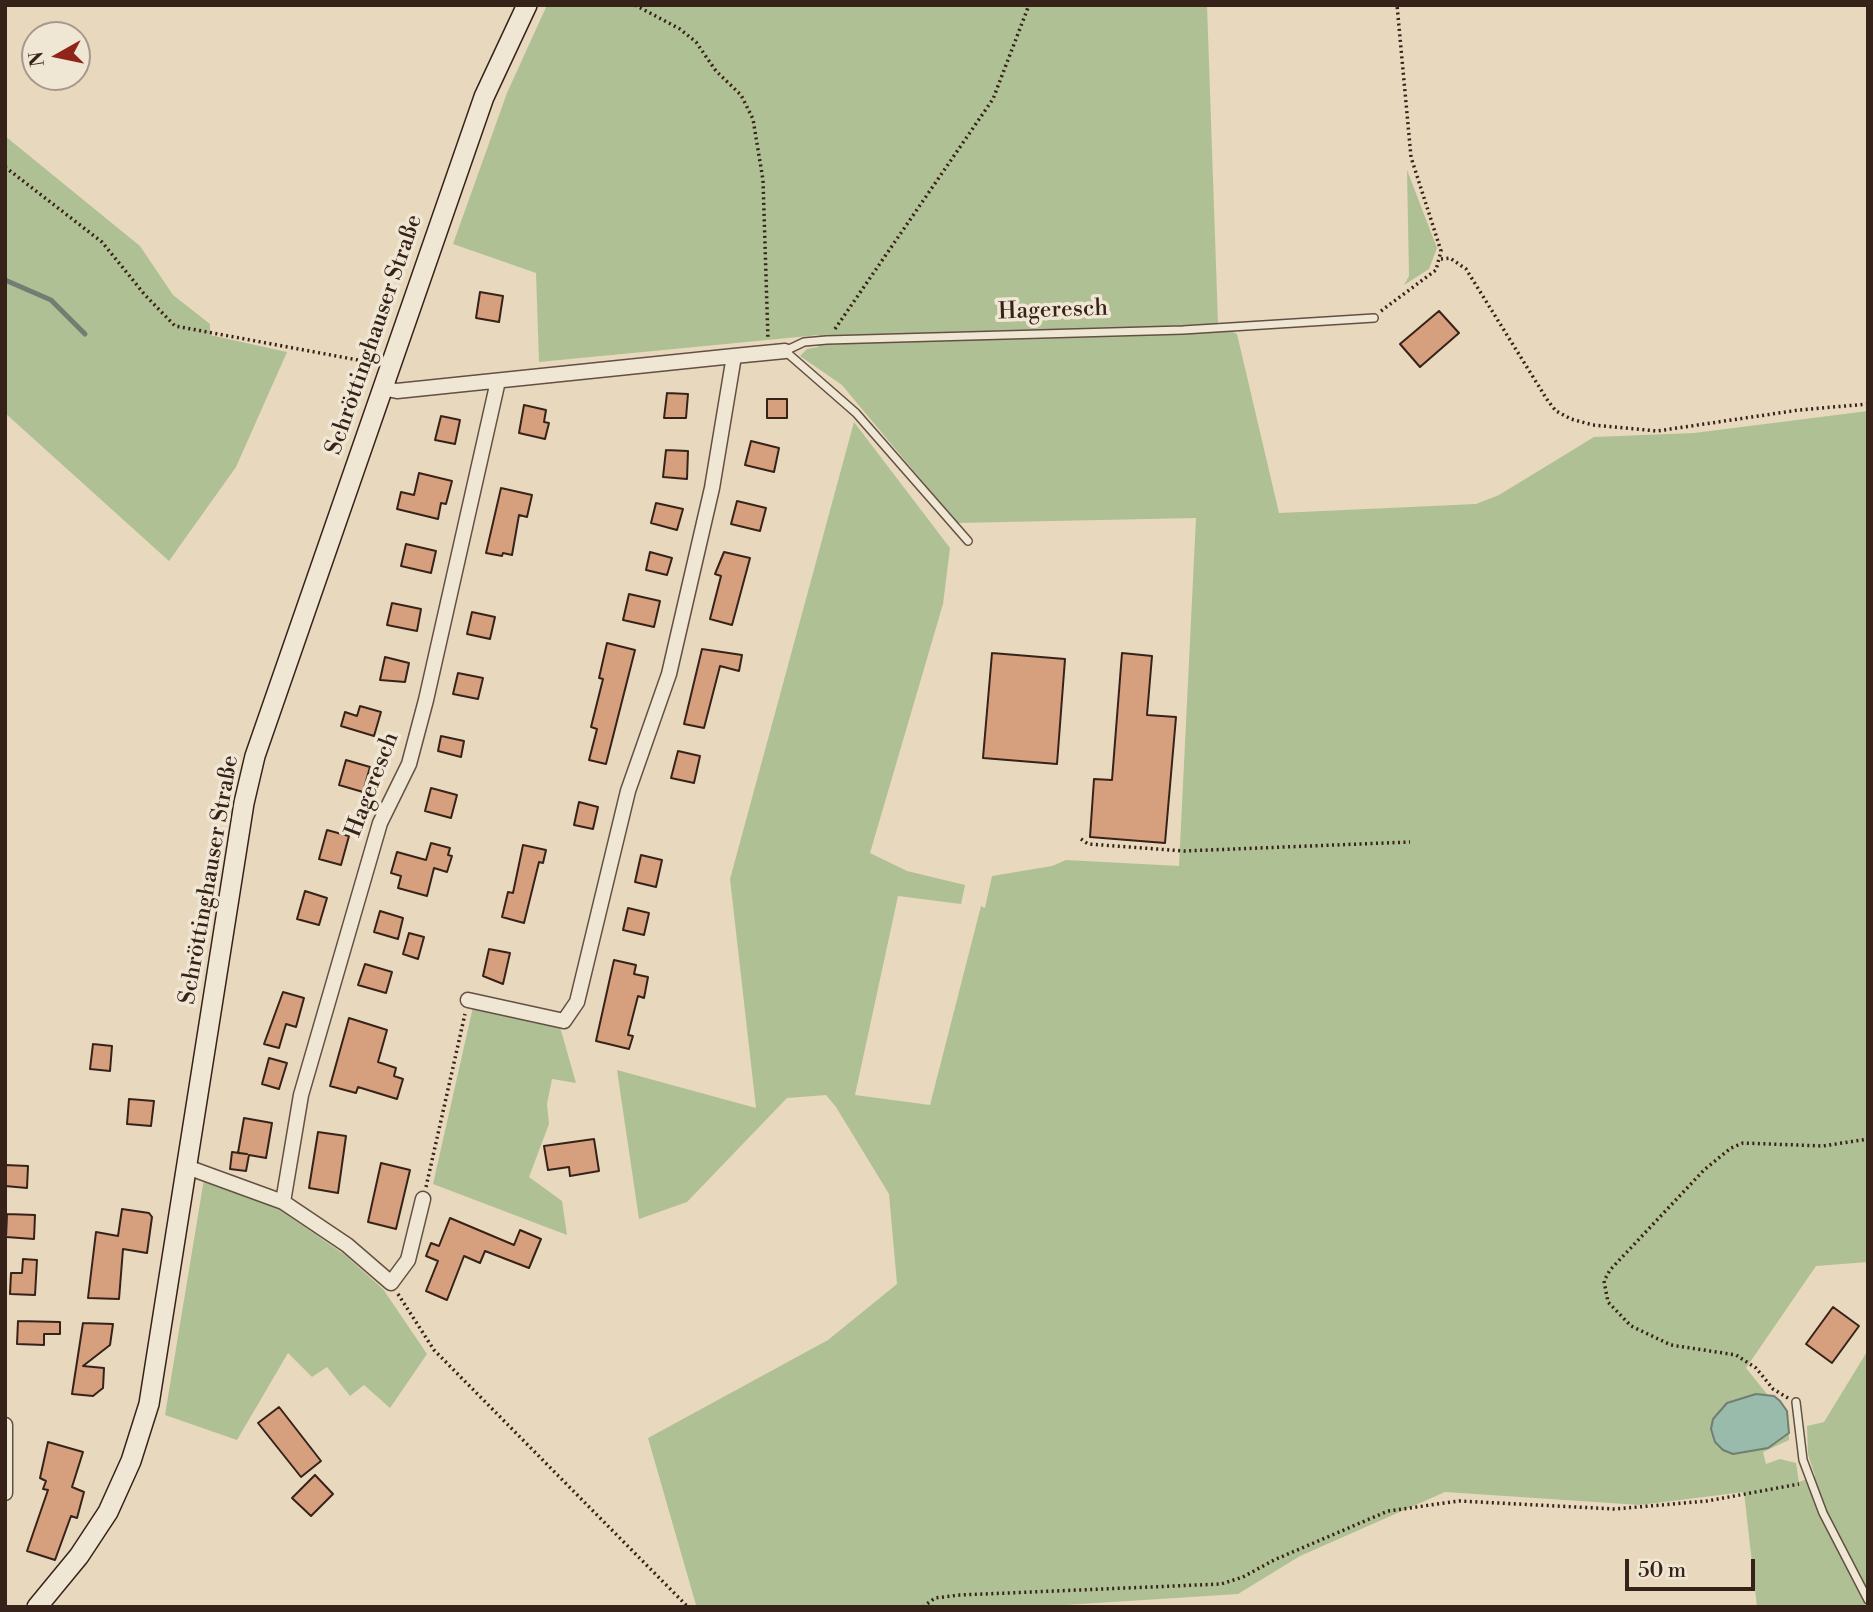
<!DOCTYPE html>
<html>
<head>
<meta charset="utf-8">
<style>
  body { margin:0 }
  #map { position:relative; width:1873px; height:1612px; overflow:hidden; background:#e8d8bd; font-family:"Libre Bodoni",serif }
  canvas { display:block }
  .frame { position:absolute; inset:0; border:7px solid #37221a; pointer-events:none }
  .north { position:absolute; left:21px; top:21px; width:70px; height:70px; box-sizing:border-box; background:#f0e6d4; border:2px solid #a6988a; border-radius:50%; rotate:261deg; font-size:19px; font-weight:700; line-height:28px; text-align:center; color:#37221a }
  .north::after { content:''; display:block; margin:auto; width:24px; height:32px; background:#8f2418; clip-path:polygon(50% 0,100% 100%,50% 72%,0 100%) }
  .scale { position:absolute; left:1625px; top:1559px; width:130px; height:32px; box-sizing:border-box; border:4px solid #37221a; border-top:0; padding-left:9px; font-size:21px; line-height:24px; white-space:nowrap; color:#37221a; -webkit-text-stroke:5px #f0e6d4; paint-order:stroke }
</style>
</head>
<body>
<div id="map">
<canvas width="1873" height="1612"></canvas>
<div class="frame"></div>
<div class="north">N</div>
<div class="scale">50 m</div>
</div>
<script>
const ctx = document.querySelector('canvas').getContext('2d');
ctx.lineJoin = 'round';
function fillPath(path, color) {
  ctx.fillStyle = color;
  ctx.fill(path, 'evenodd');
}
function poly(rows) {
  const path = new Path2D();
  for (const r of rows) {
    path.moveTo(r[0], r[1]);
    for (let i = 2; i < r.length; i += 2) path.lineTo(r[i], r[i + 1]);
  }
  return path;
}
function strokePath(path, color, width, dash) {
  ctx.strokeStyle = color;
  ctx.lineWidth = width;
  ctx.lineCap = dash ? 'butt' : 'round';
  ctx.setLineDash(dash || []);
  ctx.stroke(path);
}
function label(font, color, halo, rows, align = 'center') {
  ctx.font = font + ' "Libre Bodoni",serif';
  ctx.lineWidth = 7;
  ctx.setLineDash([]);
  ctx.textBaseline = 'middle';
  ctx.strokeStyle = halo;
  ctx.fillStyle = color;
  for (const [text, x, y, turn = 0] of rows) {
    ctx.save();
    ctx.translate(x, y);
    ctx.rotate((+turn || 0) * Math.PI / 180);
    ctx.textAlign = isNaN(turn) ? turn : align;
    if (halo) ctx.strokeText(text, 0, 0);
    ctx.fillText(text, 0, 0);
    ctx.restore();
  }
}
fillPath(poly([
  [547,5,1207,5,1218,323,1237,334,1279,513,1476,504,1499,495,1594,437,1694,433,1868,411,1868,1262,1816,1266,1746,1368,1767,1394,1756,1394,1777,1443,1789,1433,1789,1440,1763,1452,1766,1464,1780,1459,1796,1463,1799,1482,1815,1476,1808,1454,1807,1426,1824,1422,1868,1350,1868,1607,1757,1607,1744,1492,1640,1505,1445,1492,1300,1556,1238,1594,1034,1607,696,1605,648,1438,828,1340,897,1284,889,1194,836,1107,826,1095,787,1098,687,1202,639,1219,617,1070,756,1108,730,879,854,422,950,548,943,604,870,853,907,871,965,885,961,904,898,896,855,1095,930,1105,981,906,985,908,992,876,1052,866,1066,860,1179,866,1196,518,957,523,842,385,800,356,807,349,818,347,819,335,539,362,536,273,453,244,507,93],
  [5,136,140,246,173,295,210,324,210,335,287,352,236,467,169,561,5,413],
  [1407,170,1437,248,1429,269,1404,285,1409,276],
  [473,1007,560,1027,576,1083,552,1079,547,1104,549,1124,529,1177,562,1201,567,1235,433,1184],
  [204,1179,280,1210,345,1255,383,1289,427,1354,390,1408,364,1385,350,1396,327,1367,312,1377,288,1353,237,1440,165,1415]
]), '#b0c095');
const water = poly([
  [1756,1394,1774,1396,1780,1401,1787,1411,1789,1433,1768,1448,1733,1454,1723,1450,1715,1442,1711,1429,1713,1419,1727,1403,1756,1394]
]);
fillPath(water, '#98bbab');
strokePath(water, '#717e71', 2);
strokePath(poly([
  [5,280,51,300,85,334]
]), '#717e71', 5);
const building = poly([
  [480,292,503,296,499,322,476,318,480,292],
  [1439,311,1459,333,1420,367,1400,344,1439,311],
  [667,393,688,394,686,418,664,418,667,393],
  [767,399,787,399,787,418,767,418,767,399],
  [524,405,546,410,544,422,549,423,545,439,519,433,524,405],
  [441,416,460,420,455,444,435,440,441,416],
  [751,441,779,448,774,472,745,465,751,441],
  [666,450,688,451,687,479,663,477,666,450],
  [419,473,452,481,446,504,441,503,438,519,397,509,401,492,414,495,419,473],
  [501,488,532,495,527,517,519,515,512,555,503,553,502,556,486,553,501,488],
  [737,501,766,508,760,531,731,524,737,501],
  [656,503,683,509,677,530,651,523,656,503],
  [406,544,436,551,431,573,401,566,406,544],
  [650,552,672,558,667,575,646,570,650,552],
  [724,552,750,558,732,625,710,619,721,576,715,574,724,552],
  [629,594,660,601,654,627,623,620,629,594],
  [392,603,421,609,417,631,387,625,392,603],
  [472,612,495,617,490,639,467,634,472,612],
  [607,643,635,650,606,764,589,760,597,729,591,727,603,679,599,678,607,643],
  [702,649,742,655,739,671,720,666,704,728,684,724,702,649],
  [992,653,1065,659,1057,764,983,758,992,653],
  [1122,653,1152,656,1147,715,1176,717,1165,843,1090,837,1094,779,1112,780,1122,653],
  [385,657,409,663,405,682,380,680,385,657],
  [458,673,483,678,478,699,453,694,458,673],
  [360,706,381,712,374,736,341,726,345,712,357,716,360,706],
  [441,736,464,741,461,757,438,751,441,736],
  [678,751,700,756,694,783,671,778,678,751],
  [346,760,370,767,363,792,339,785,346,760],
  [431,788,457,795,451,818,425,811,431,788],
  [579,802,598,807,593,829,574,825,579,802],
  [327,830,349,836,341,865,319,859,327,830],
  [431,843,450,848,448,855,452,856,447,872,434,868,427,896,398,888,401,876,391,873,397,852,426,860,431,843],
  [523,845,546,850,543,863,539,862,524,923,502,917,508,892,513,893,523,845],
  [641,855,662,860,656,887,635,882,641,855],
  [305,891,327,898,319,925,297,919,305,891],
  [628,908,649,913,644,935,623,930,628,908],
  [380,911,403,918,398,939,374,932,380,911],
  [409,933,424,937,418,959,403,954,409,933],
  [489,949,510,953,503,984,483,976,489,949],
  [614,960,636,965,634,974,648,977,644,998,638,996,628,1035,633,1036,629,1049,596,1041,614,960],
  [365,964,392,972,386,993,358,985,365,964],
  [283,992,304,998,296,1027,286,1024,279,1048,264,1044,283,992],
  [349,1018,387,1030,378,1062,396,1068,394,1076,403,1079,397,1099,358,1087,356,1093,330,1086,349,1018],
  [93,1044,112,1046,110,1071,90,1069,93,1044],
  [269,1058,287,1063,279,1089,262,1084,269,1058],
  [129,1099,154,1101,151,1126,127,1124,129,1099],
  [244,1118,272,1123,266,1158,249,1155,246,1171,230,1169,232,1152,247,1154,238,1153,244,1118],
  [318,1132,346,1136,338,1193,309,1188,318,1132],
  [594,1139,599,1171,570,1176,569,1167,548,1170,544,1146,594,1139],
  [381,1163,410,1170,396,1229,368,1222,381,1163],
  [5,1165,28,1166,27,1188,5,1186,5,1165],
  [122,1209,149,1213,152,1217,147,1253,123,1249,119,1299,88,1298,96,1232,118,1236,122,1209],
  [7,1214,35,1215,34,1239,6,1237,7,1214],
  [450,1218,514,1245,520,1230,541,1239,529,1268,485,1251,480,1263,464,1256,447,1300,426,1291,438,1261,426,1256,431,1243,439,1246,450,1218],
  [23,1259,37,1260,35,1295,10,1294,11,1273,22,1273,23,1259],
  [1833,1307,1859,1326,1832,1363,1806,1344,1833,1307],
  [18,1321,60,1322,60,1334,44,1334,44,1345,17,1344,18,1321],
  [83,1323,113,1324,110,1345,83,1366,104,1368,103,1388,93,1396,72,1394,83,1323],
  [279,1407,321,1461,301,1477,258,1423,279,1407],
  [48,1442,83,1452,72,1487,84,1492,77,1518,71,1516,55,1560,27,1551,48,1490,43,1489,46,1481,40,1478,48,1442],
  [315,1475,333,1494,311,1516,292,1498,315,1475]
]);
fillPath(building, '#d69f7e');
strokePath(building, '#37221a', 2);
const service = poly([
  [968,541,856,413,785,351,804,342,827,340,1183,330,1374,318],
  [1796,1402,1803,1460,1823,1513,1868,1600]
]);
const minor = poly([
  [382,388,397,391,734,356],
  [468,1000,564,1021,577,1002,628,791,669,674,712,488,734,356,785,351],
  [187,1167,283,1202,347,1245,391,1283,408,1260,423,1199],
  [283,1202,301,1095,380,823,409,764,426,700,498,381],
  [5,1425,5,1493]
]);
const secondary = poly([
  [37,1607,79,1556,108,1512,131,1461,149,1404,244,803,255,756,484,97,527,5]
]);
strokePath(service, '#635043', 10);
strokePath(minor, '#635043', 17);
strokePath(secondary, '#37221a', 22);
strokePath(poly([
  [635,5,680,29,696,42,716,71,741,95,753,119,763,180,768,340],
  [5,167,102,242,145,295,175,326,374,363],
  [1441,259,1450,258,1466,269,1548,401,1556,411,1571,419,1593,425,1657,431,1799,410,1868,404],
  [1381,311,1436,270,1441,251,1411,157,1397,5],
  [835,329,993,99,1029,5],
  [1081,839,1088,844,1184,851,1410,842],
  [426,1187,465,1014],
  [398,1294,434,1350,688,1607],
  [1788,1398,1773,1389,1756,1368,1736,1355,1671,1345,1631,1326,1608,1302,1604,1281,1610,1270,1704,1170,1731,1148,1743,1143,1823,1146,1868,1139],
  [923,1607,935,1598,960,1595,1221,1584,1243,1577,1274,1560,1388,1511,1459,1501,1615,1509,1707,1501,1799,1484]
]), '#37221a', 3.5, [2, 3.5]);
strokePath(service, '#f0e6d4', 7);
strokePath(minor, '#f0e6d4', 14);
strokePath(secondary, '#f0e6d4', 19);
label('23px', '#37221a', '#f0e6d4', [
  ["Hageresch",1053,311,-2],
  ["Schröttinghauser Straße",375,335,-71],
  ["Hageresch",373,785,-69],
  ["Schröttinghauser Straße",210,880,-80]
]);
</script>
</body>
</html>
